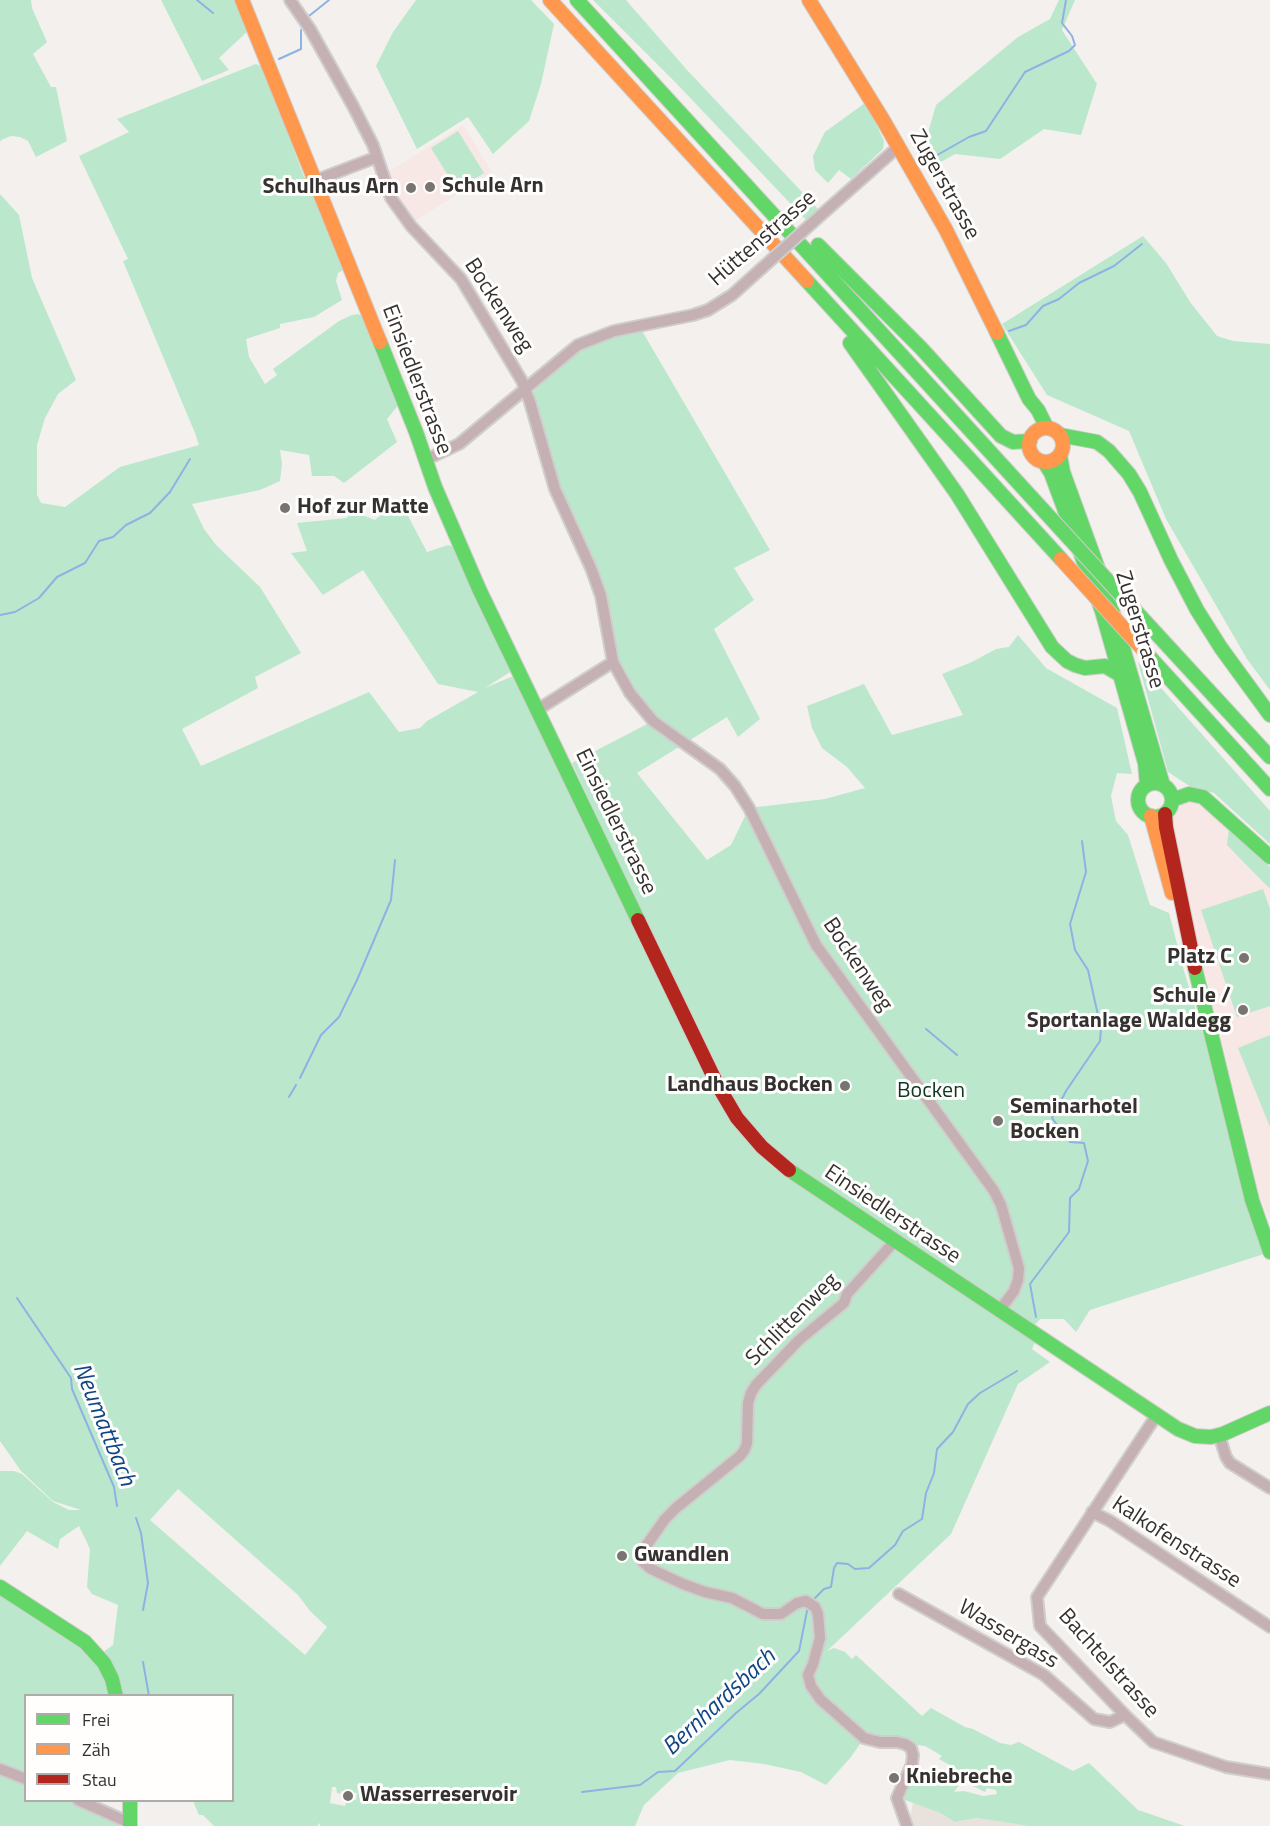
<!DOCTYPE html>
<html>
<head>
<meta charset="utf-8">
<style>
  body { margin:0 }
  #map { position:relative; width:1270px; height:1826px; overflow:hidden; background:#f3f0ed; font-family:"Titillium Web",sans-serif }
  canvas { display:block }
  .legend { position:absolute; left:24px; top:1694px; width:210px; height:108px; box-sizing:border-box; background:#fffefd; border:2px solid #aeacab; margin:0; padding:8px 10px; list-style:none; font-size:18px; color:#343230 }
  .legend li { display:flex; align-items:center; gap:12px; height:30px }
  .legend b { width:30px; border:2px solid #aeacab }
</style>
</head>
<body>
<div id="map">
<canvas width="1270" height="1826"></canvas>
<ul class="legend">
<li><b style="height:8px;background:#63d668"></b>Frei</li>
<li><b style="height:8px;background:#ff974d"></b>Zäh</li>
<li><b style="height:8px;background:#b3261e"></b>Stau</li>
</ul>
</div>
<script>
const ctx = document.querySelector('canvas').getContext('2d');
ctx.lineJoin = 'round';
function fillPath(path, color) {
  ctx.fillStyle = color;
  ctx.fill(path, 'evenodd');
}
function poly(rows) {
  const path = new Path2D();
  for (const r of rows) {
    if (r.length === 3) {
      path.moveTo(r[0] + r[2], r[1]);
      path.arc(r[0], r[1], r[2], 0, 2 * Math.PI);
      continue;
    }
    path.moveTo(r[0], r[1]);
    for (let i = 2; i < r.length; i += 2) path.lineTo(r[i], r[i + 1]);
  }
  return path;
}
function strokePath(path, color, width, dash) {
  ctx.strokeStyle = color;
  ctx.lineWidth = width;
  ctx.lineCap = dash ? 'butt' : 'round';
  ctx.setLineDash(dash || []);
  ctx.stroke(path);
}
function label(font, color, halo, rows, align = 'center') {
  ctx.font = font + ' "Titillium Web",sans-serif';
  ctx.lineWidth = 6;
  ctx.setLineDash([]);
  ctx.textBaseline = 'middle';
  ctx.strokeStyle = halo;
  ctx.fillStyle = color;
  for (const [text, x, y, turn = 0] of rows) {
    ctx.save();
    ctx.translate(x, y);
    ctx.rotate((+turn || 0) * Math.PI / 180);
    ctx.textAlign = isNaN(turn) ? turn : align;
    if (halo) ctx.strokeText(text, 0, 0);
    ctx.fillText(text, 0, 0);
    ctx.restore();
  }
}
fillPath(poly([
  [913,1803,940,1813,955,1822,977,1818,1029,1826,911,1826,909,1822]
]), '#e9e2dc');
fillPath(poly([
  [463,125,492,172,412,223,397,201,387,173],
  [1182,802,1198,803,1229,829,1270,889,1270,1221,1260,1197,1170,828,1175,811]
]), '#f7e7e5');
fillPath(poly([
  [0,0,31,0,32,8,47,42,33,54,51,87,56,87,67,141,36,157,28,141,20,137,11,136,1,140,0,142],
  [161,0,241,0,250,29,219,58,229,70,202,81],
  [416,0,531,0,554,24,541,84,529,121,493,154,468,117,417,149,376,66,393,32],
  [593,0,626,0,687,70,818,209,806,220,677,84],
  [1059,0,1075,0,1062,30,1097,84,1081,135,1044,129,1000,159,955,154,932,167,921,157,936,105,1018,37,1050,19],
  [256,64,263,67,292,138,293,148,304,177,308,179,345,269,338,273,336,281,342,300,314,317,280,324,280,328,246,339,249,357,265,384,277,375,273,369,339,321,352,315,358,314,364,317,400,403,387,419,397,442,344,483,334,476,312,476,309,455,280,450,282,464,280,481,260,490,192,504,204,529,216,545,260,587,301,653,255,677,258,688,182,729,201,766,369,692,399,732,420,728,427,721,478,692,438,684,363,570,323,595,291,553,307,551,297,523,347,518,351,511,375,520,399,499,427,552,448,545,457,548,511,666,510,672,485,688,511,677,516,677,754,1144,1037,1337,1032,1349,1050,1362,1018,1384,951,1534,827,1651,834,1648,845,1652,852,1659,856,1655,922,1716,931,1708,965,1727,973,1729,1000,1743,1011,1745,1019,1742,1073,1771,1089,1763,1138,1810,1185,1826,1029,1826,977,1818,955,1822,940,1813,905,1800,904,1795,914,1767,930,1776,934,1770,955,1777,958,1771,955,1768,939,1759,942,1756,925,1746,864,1738,851,1757,826,1785,801,1772,764,1764,730,1760,678,1773,644,1805,635,1826,320,1826,320,1823,317,1826,214,1826,203,1815,199,1815,193,1801,232,1800,232,1696,26,1696,26,1800,78,1801,130,1826,0,1826,0,1587,98,1656,113,1645,118,1605,92,1594,87,1587,90,1549,79,1526,60,1539,58,1549,27,1531,0,1566,0,1471,14,1471,22,1474,53,1502,69,1510,81,1510,53,1501,21,1471,0,1441,0,194,19,215,32,278,76,380,58,394,45,418,37,445,37,495,41,503,65,507,120,467,199,445,195,433,123,261,128,259,79,156,129,132,117,119],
  [178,1489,298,1595,310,1611,327,1627,305,1655,150,1520],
  [962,1781,985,1792,987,1788,996,1790,997,1794,983,1796,964,1791,954,1792],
  [332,1787,336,1787,337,1793,340,1794,341,1791,357,1793,356,1800,347,1800,345,1806,330,1803],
  [865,103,879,124,877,126,884,141,883,149,851,179,839,170,828,183,815,170,813,156,825,132],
  [458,131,484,173,457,190,431,148],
  [1143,236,1166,263,1190,302,1217,336,1233,341,1270,344,1270,690,1247,659,1166,519,1129,431,1047,395,1002,324],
  [641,329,770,550,734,568,754,600,714,629,760,719,738,737,727,717,637,773,707,860,731,845,749,808,825,799,865,788,847,767,822,748,812,728,807,706,864,684,892,735,963,715,942,674,972,662,996,649,1009,647,1018,635,1046,668,1117,708,1132,774,1117,773,1111,796,1116,821,1128,835,1150,905,1169,913,1184,971,1270,1252,1090,1310,1076,1332,1064,1319,1040,1319,1032,1328,759,1141,716,1074,572,763,653,721,633,692,617,660,610,622,559,492,532,394,542,382,579,352,600,341],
  [1138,662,1270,811,1270,844,1214,793,1191,787,1168,772],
  [1229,829,1270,867,1270,889,1227,845],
  [1263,889,1270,909,1270,1006,1237,1017,1201,910],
  [1270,1035,1270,1127,1238,1048]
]), '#bbe8cd');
strokePath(poly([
  [197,0,213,13],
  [309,16,329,0],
  [279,59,301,49,301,30],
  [932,158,969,137,986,131,1025,72,1069,51,1075,45,1072,36,1062,23,1066,0],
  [1009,331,1026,325,1043,306,1059,299,1079,283,1114,266,1142,244],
  [0,615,15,612,39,598,57,577,85,563,99,541,113,537,126,525,150,513,170,492,190,459],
  [926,1029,957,1055],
  [300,1078,321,1035,339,1017,357,980,391,900,395,860],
  [289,1097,296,1085],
  [17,1298,71,1378,72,1389,114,1487,117,1506],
  [1036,1317,1030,1284,1069,1232,1070,1198,1079,1189,1088,1161,1084,1143,1070,1142,1052,1118,1066,1091,1100,1041,1101,1029,1088,970,1075,950,1070,924,1086,872,1082,841],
  [136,1518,141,1533,148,1583,143,1610],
  [813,1600,824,1589,831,1587,834,1568,837,1563,848,1564,855,1569,869,1568,895,1545,903,1531,922,1519,926,1493,934,1473,937,1449,953,1432,968,1404,980,1393,1017,1371],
  [143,1662,149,1696],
  [582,1792,640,1785,658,1772,675,1771,736,1713,759,1694,799,1651,808,1606]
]), '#8db2e3', 2);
const street = poly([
  [290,0,310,29,353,106,373,145,391,198,411,226,461,279,522,381,530,402,555,489,591,568,601,596,613,662,537,710],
  [314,181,377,157],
  [820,216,898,147],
  [425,460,459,444,578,345,614,331,693,315,708,310,732,295,762,268],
  [613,662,630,693,653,721,720,769,735,786,749,808,816,945,994,1191,1001,1205,1019,1268,1018,1280,1014,1291,999,1311],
  [894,1242,847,1294,844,1303,799,1340,756,1385,751,1393,748,1403,747,1443,745,1449,740,1456,676,1508,665,1519,641,1553,642,1561,651,1569,683,1584,705,1592,732,1598,763,1614,781,1614,797,1603,806,1601,815,1607,818,1614,820,1638,813,1664,808,1675,811,1686,820,1699,864,1738,880,1742,897,1742,905,1744,911,1748,913,1755,912,1764,897,1798,907,1826],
  [1156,1416,1037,1597,1040,1626,1125,1715,1153,1742,1226,1767,1270,1774],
  [1219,1435,1226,1457,1230,1463,1270,1488],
  [1092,1512,1110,1521,1270,1627],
  [899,1594,1044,1675,1094,1719,1110,1722,1125,1715],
  [0,1769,26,1779],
  [78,1800,130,1823]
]);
const fast = poly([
  [577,0,1045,512],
  [818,245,921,348,1001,436,1013,442,1030,441],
  [807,281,1061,559],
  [997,333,1029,399,1038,410,1047,428],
  [380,342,416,432,435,487,479,589,638,920],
  [850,343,957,494,1052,647,1067,661,1075,665,1085,668,1105,666,1122,676],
  [1060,435,1097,442,1109,451,1129,474,1140,492,1171,560,1197,610,1221,648,1270,715],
  [1060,455,1063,472,1108,596,1163,785],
  [1044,462,1051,473,1102,611,1145,763,1147,785],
  [1131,606,1270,757],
  [1148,655,1270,789],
  [1155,800,17],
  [1172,800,1189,794,1203,797,1270,857],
  [1195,968,1252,1200,1270,1252],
  [789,1170,1178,1429,1195,1436,1211,1437,1223,1434,1270,1413],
  [0,1587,85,1642,104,1663,112,1679,116,1696],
  [130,1800,130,1826]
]);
const slow = poly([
  [242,0,380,342],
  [550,0,807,281],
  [809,0,883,120,946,230,997,333],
  [1046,445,17],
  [1151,816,1172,893]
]);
const jam = poly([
  [1165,814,1166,827,1195,968],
  [638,920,717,1084,737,1118,762,1147,789,1170]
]);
strokePath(street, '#d0cecc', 14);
strokePath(fast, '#d0cecc', 16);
strokePath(slow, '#d0cecc', 16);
strokePath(jam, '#d0cecc', 16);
strokePath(street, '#c5b0b4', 10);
strokePath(fast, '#63d668', 14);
strokePath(slow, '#ff974d', 14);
strokePath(jam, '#b3261e', 14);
const streetBridge = poly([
  [762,268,820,216]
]);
const fastBridge = poly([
  [1045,512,1131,606]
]);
const slowBridge = poly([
  [1061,559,1148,655]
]);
strokePath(streetBridge, '#d0cecc', 14, []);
strokePath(fastBridge, '#d0cecc', 16, []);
strokePath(slowBridge, '#d0cecc', 16, []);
strokePath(streetBridge, '#c5b0b4', 10);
strokePath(fastBridge, '#63d668', 14);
strokePath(slowBridge, '#ff974d', 14);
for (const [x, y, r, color] of [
  [430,187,6,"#777472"],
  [411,188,6,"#777472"],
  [285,508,6,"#777472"],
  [1244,958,6,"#777472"],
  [1243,1010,6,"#777472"],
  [845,1086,6,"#777472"],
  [998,1121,6,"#777472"],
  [622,1556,6,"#777472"],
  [894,1778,6,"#777472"],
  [348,1796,6,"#777472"]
]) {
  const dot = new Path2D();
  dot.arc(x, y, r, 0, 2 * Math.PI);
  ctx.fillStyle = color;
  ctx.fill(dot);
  strokePath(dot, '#fffefd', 2);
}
label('22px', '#343230', '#fffefd', [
  ["Zugerstrasse",944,185,61],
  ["Hüttenstrasse",763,239,-41],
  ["Bockenweg",498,306,57],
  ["Einsiedlerstrasse",416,380,69],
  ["Zugerstrasse",1139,630,73],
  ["Einsiedlerstrasse",615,822,64],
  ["Bockenweg",857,965,56],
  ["Einsiedlerstrasse",892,1215,34],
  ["Schlittenweg",793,1320,-45],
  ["Kalkofenstrasse",1176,1543,33],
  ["Wassergass",1008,1635,31],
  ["Bachtelstrasse",1108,1664,48]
]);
label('bold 22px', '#343230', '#fffefd', [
  ["Schule Arn",442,187],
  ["Schulhaus Arn",399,188,"right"],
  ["Hof zur Matte",297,508],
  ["Platz C",1232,958,"right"],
  ["Schule /",1231,997,"right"],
  ["Sportanlage Waldegg",1231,1022,"right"],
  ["Landhaus Bocken",833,1086,"right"],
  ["Seminarhotel",1010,1108],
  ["Bocken",1010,1133],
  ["Gwandlen",634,1556],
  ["Kniebreche",906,1778],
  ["Wasserreservoir",360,1796]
], 'left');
label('22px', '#0b3723', '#fffefd', [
  ["Bocken",931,1092]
]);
label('italic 24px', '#0d4585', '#fffefd', [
  ["Neumattbach",103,1425,68],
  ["Bernhardsbach",720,1703,-43]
]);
</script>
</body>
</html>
